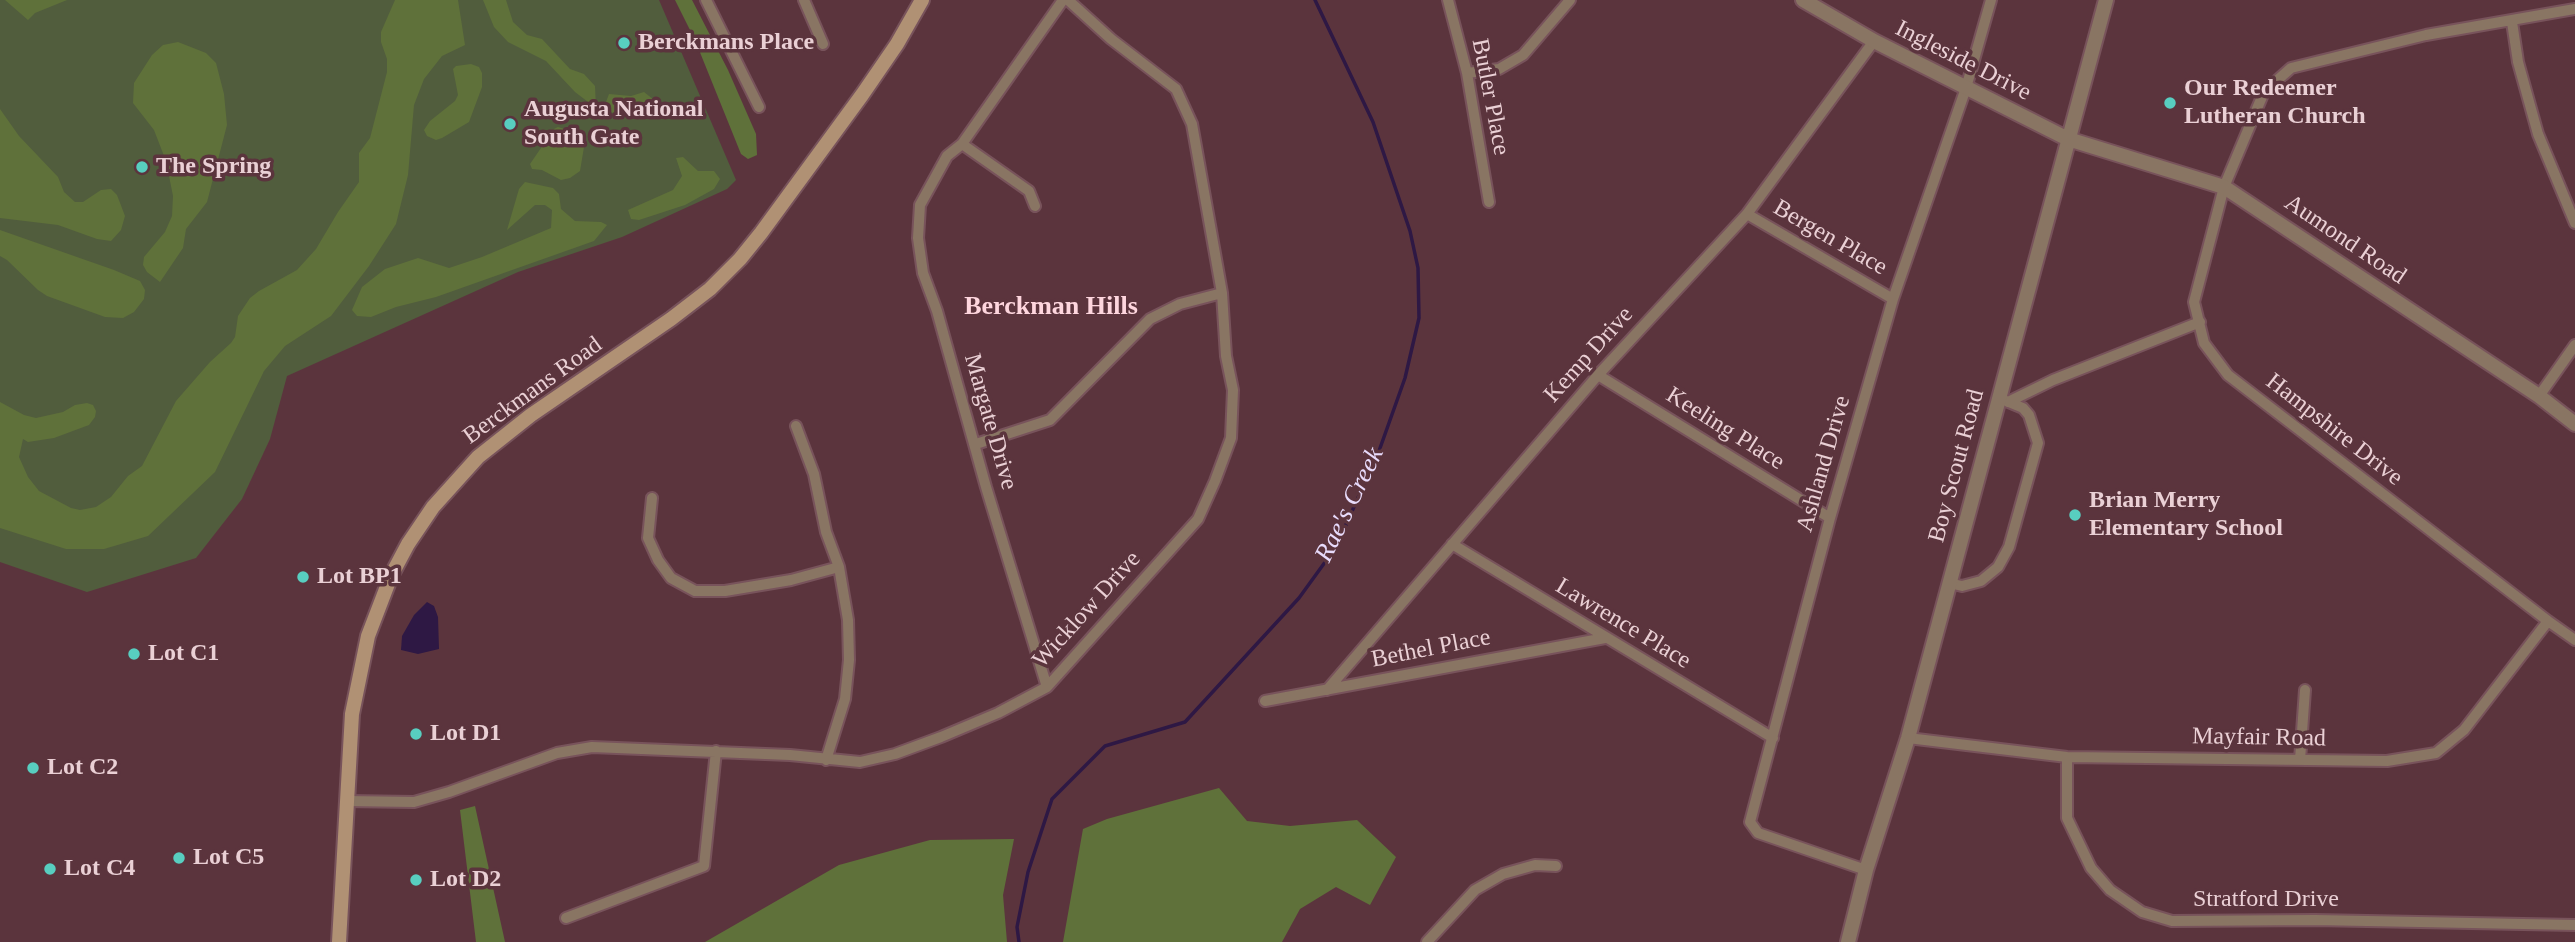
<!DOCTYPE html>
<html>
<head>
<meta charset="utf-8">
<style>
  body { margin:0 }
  canvas { display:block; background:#5b343d }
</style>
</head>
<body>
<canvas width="2575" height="942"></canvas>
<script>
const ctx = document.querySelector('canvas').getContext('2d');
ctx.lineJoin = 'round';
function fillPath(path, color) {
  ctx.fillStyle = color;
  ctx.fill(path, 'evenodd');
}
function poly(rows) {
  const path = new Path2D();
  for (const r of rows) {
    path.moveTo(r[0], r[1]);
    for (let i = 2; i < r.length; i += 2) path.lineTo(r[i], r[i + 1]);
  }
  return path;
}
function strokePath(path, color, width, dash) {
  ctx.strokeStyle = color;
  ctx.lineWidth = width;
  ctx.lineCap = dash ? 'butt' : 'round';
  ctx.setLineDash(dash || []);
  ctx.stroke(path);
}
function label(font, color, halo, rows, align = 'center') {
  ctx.font = font + ' "Times New Roman",serif';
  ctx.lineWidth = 7;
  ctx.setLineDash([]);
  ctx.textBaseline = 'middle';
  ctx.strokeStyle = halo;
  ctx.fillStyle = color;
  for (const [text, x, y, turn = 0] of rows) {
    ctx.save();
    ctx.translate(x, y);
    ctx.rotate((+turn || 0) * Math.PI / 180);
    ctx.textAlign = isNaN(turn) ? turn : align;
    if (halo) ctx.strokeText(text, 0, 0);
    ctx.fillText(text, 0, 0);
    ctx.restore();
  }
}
fillPath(poly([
  [0,0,659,0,736,180,727,189,622,237,518,272,287,376,270,439,242,499,196,558,87,592,0,562]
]), '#515d3d');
fillPath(poly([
  [5,0,67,0,35,13,28,20],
  [395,0,458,0,465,45,442,56,424,79,414,105,408,175,396,224,369,266,331,316,285,346,264,371,215,472,148,536,104,549,66,549,0,528,0,402,24,415,36,418,63,412,75,405,87,403,93,405,96,411,95,417,89,425,54,438,28,442,23,439,19,457,28,477,39,491,71,508,80,510,96,507,111,497,128,476,142,466,176,401,210,362,231,343,235,337,238,316,250,298,259,291,297,270,316,249,338,212,359,182,359,153,370,138,387,72,387,59,381,42,381,32],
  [483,0,506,0,513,22,527,35,542,39,570,69,584,74,595,86,596,108,575,92,546,61,508,42,494,27],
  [675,0,692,0,728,70,756,134,757,155,748,159,741,154,695,40],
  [178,42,206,53,216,63,224,94,227,125,207,202,186,229,183,248,160,282,147,272,143,265,144,257,165,232,172,216,173,196,166,161,154,130,133,103,134,83,152,55,163,45],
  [471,64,479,67,482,73,482,87,469,122,442,138,436,140,427,136,424,130,430,121,455,101,458,95,453,69,456,66],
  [644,92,654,100,652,108,644,113,628,116,615,115,608,109,606,102,609,94,631,96],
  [0,109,19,136,58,177,64,192,75,202,83,202,101,190,111,189,117,195,125,216,121,230,111,241,97,239,58,225,0,218],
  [558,127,571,131,585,141,580,171,570,178,561,180,542,170,532,169,530,164,554,129],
  [683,157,698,171,714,171,720,179,714,189,685,205,639,220,631,219,628,210,673,190,682,176,676,158],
  [525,182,553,188,559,194,561,209,575,221,601,222,607,225,594,241,436,297,396,307,371,317,357,316,352,310,362,287,385,269,418,258,449,268,482,257,551,228,552,210,545,205,535,205,507,230,519,189],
  [0,230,114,270,140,281,145,290,144,299,134,312,123,318,105,317,47,296,38,290,7,260,0,256],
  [1219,788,1247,821,1290,826,1357,820,1396,857,1370,905,1336,887,1300,909,1282,942,1063,942,1083,829,1107,819],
  [475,806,505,942,476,942,460,810],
  [1014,839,1003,895,1007,942,705,942,839,865,930,840]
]), '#5f713a');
fillPath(poly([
  [427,602,434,606,438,617,439,649,418,654,401,650,402,636,414,615]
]), '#2e1844');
strokePath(poly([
  [1019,942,1017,927,1028,872,1052,799,1105,746,1185,722,1299,598,1336,547,1379,451,1405,378,1419,318,1418,268,1410,231,1373,122,1315,0]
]), '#2e1844', 3.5);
const minor = poly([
  [706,0,759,107],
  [804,0,823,44],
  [1448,0,1467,73,1489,202],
  [2575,9,2426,35,2291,68,2264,92,2224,187,2194,302,2204,343,2228,375,2548,621,2575,640],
  [2512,22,2518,62,2538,134,2575,223],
  [1467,73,1499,69,1523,55,1570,0],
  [962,144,1029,191,1035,206],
  [1747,214,1893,299],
  [1598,375,1830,518],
  [2539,396,2575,345],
  [2008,402,2053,380,2200,322],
  [796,426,814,474,826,532,839,567,848,620,849,660,845,699,826,760],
  [976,444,1050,420,1150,319,1180,304,1222,293],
  [652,498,648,538,658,560,671,578,695,591,725,591,791,580,839,567],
  [1452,544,1773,738],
  [1949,583,1962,586,1981,581,1998,567,2009,547,2038,443,2029,415,2023,408,1999,398],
  [1047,687,986,487,937,311,923,273,918,238,920,205,947,156,962,144,1063,0],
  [1327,690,1598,375,1747,214,1874,41],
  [1265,701,1605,638],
  [1908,738,2067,757,2387,761,2436,753,2464,730,2548,621],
  [2067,757,2067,818,2091,868,2110,890,2142,912,2172,921,2315,920,2575,925],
  [2300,760,2305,690],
  [346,801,414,802,449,792,557,753,592,747,790,755,860,762,895,754,941,737,998,713,1047,687,1198,519,1215,481,1231,438,1233,390,1226,356,1222,293,1192,124,1176,89,1111,39,1068,0],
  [1866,870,1758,833,1750,822,1830,518,1893,299,1966,88,1991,0],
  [566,918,704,866,716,751],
  [1427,942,1475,890,1503,874,1535,865,1556,866]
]);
const tertiary = poly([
  [1803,0,1874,41,2068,139,2224,187,2539,396,2575,424],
  [1848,942,1866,870,1908,738,2106,0]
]);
const secondary = poly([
  [339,942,352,714,368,636,391,576,408,544,433,507,478,457,531,415,671,319,710,289,740,259,761,233,862,95,897,44,922,0]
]);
strokePath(minor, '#78535b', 14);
strokePath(tertiary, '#78535b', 18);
strokePath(secondary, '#78535b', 18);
strokePath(minor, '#897563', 10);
strokePath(tertiary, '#897563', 14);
strokePath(secondary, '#b09174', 14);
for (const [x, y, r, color] of [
  [624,43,7,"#58cec0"],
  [2170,103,7,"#58cec0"],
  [510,124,7,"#58cec0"],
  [142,167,7,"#58cec0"],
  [2075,515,7,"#58cec0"],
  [303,577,7,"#58cec0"],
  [134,654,7,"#58cec0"],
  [416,734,7,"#58cec0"],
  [33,768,7,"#58cec0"],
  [179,858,7,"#58cec0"],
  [50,869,7,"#58cec0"],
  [416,880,7,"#58cec0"]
]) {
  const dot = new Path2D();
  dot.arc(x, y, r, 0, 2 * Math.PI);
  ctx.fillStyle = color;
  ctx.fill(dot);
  strokePath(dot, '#5b343d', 2.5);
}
label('bold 24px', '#ead0d5', '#5b343d', [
  ["Berckmans Place",638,43],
  ["Our Redeemer",2184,89],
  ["Lutheran Church",2184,117],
  ["Augusta National",524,110],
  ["South Gate",524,138],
  ["The Spring",156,167],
  ["Brian Merry",2089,501],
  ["Elementary School",2089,529],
  ["Lot BP1",317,577],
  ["Lot C1",148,654],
  ["Lot D1",430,734],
  ["Lot C2",47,768],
  ["Lot C5",193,858],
  ["Lot C4",64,869],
  ["Lot D2",430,880]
], 'left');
label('24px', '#ead0d5', '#5b343d', [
  ["Ingleside Drive",1963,61,27],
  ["Butler Place",1490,97,79],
  ["Bergen Place",1830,238,30],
  ["Aumond Road",2345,240,34],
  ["Kemp Drive",1589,355,-48],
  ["Berckmans Road",533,391,-36],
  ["Margate Drive",990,422,74],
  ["Keeling Place",1725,429,32],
  ["Hampshire Drive",2334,430,38],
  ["Ashland Drive",1824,464,-74],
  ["Boy Scout Road",1957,466,-75],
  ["Wicklow Drive",1087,610,-48],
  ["Lawrence Place",1623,624,31],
  ["Bethel Place",1431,649,-11],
  ["Mayfair Road",2259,738,1],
  ["Stratford Drive",2266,900]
]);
label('bold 26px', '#fed6de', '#5b343d', [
  ["Berckman Hills",1051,307]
]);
label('italic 26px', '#e8dbfb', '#5b343d', [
  ["Rae's Creek",1350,505,-64]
]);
</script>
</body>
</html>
